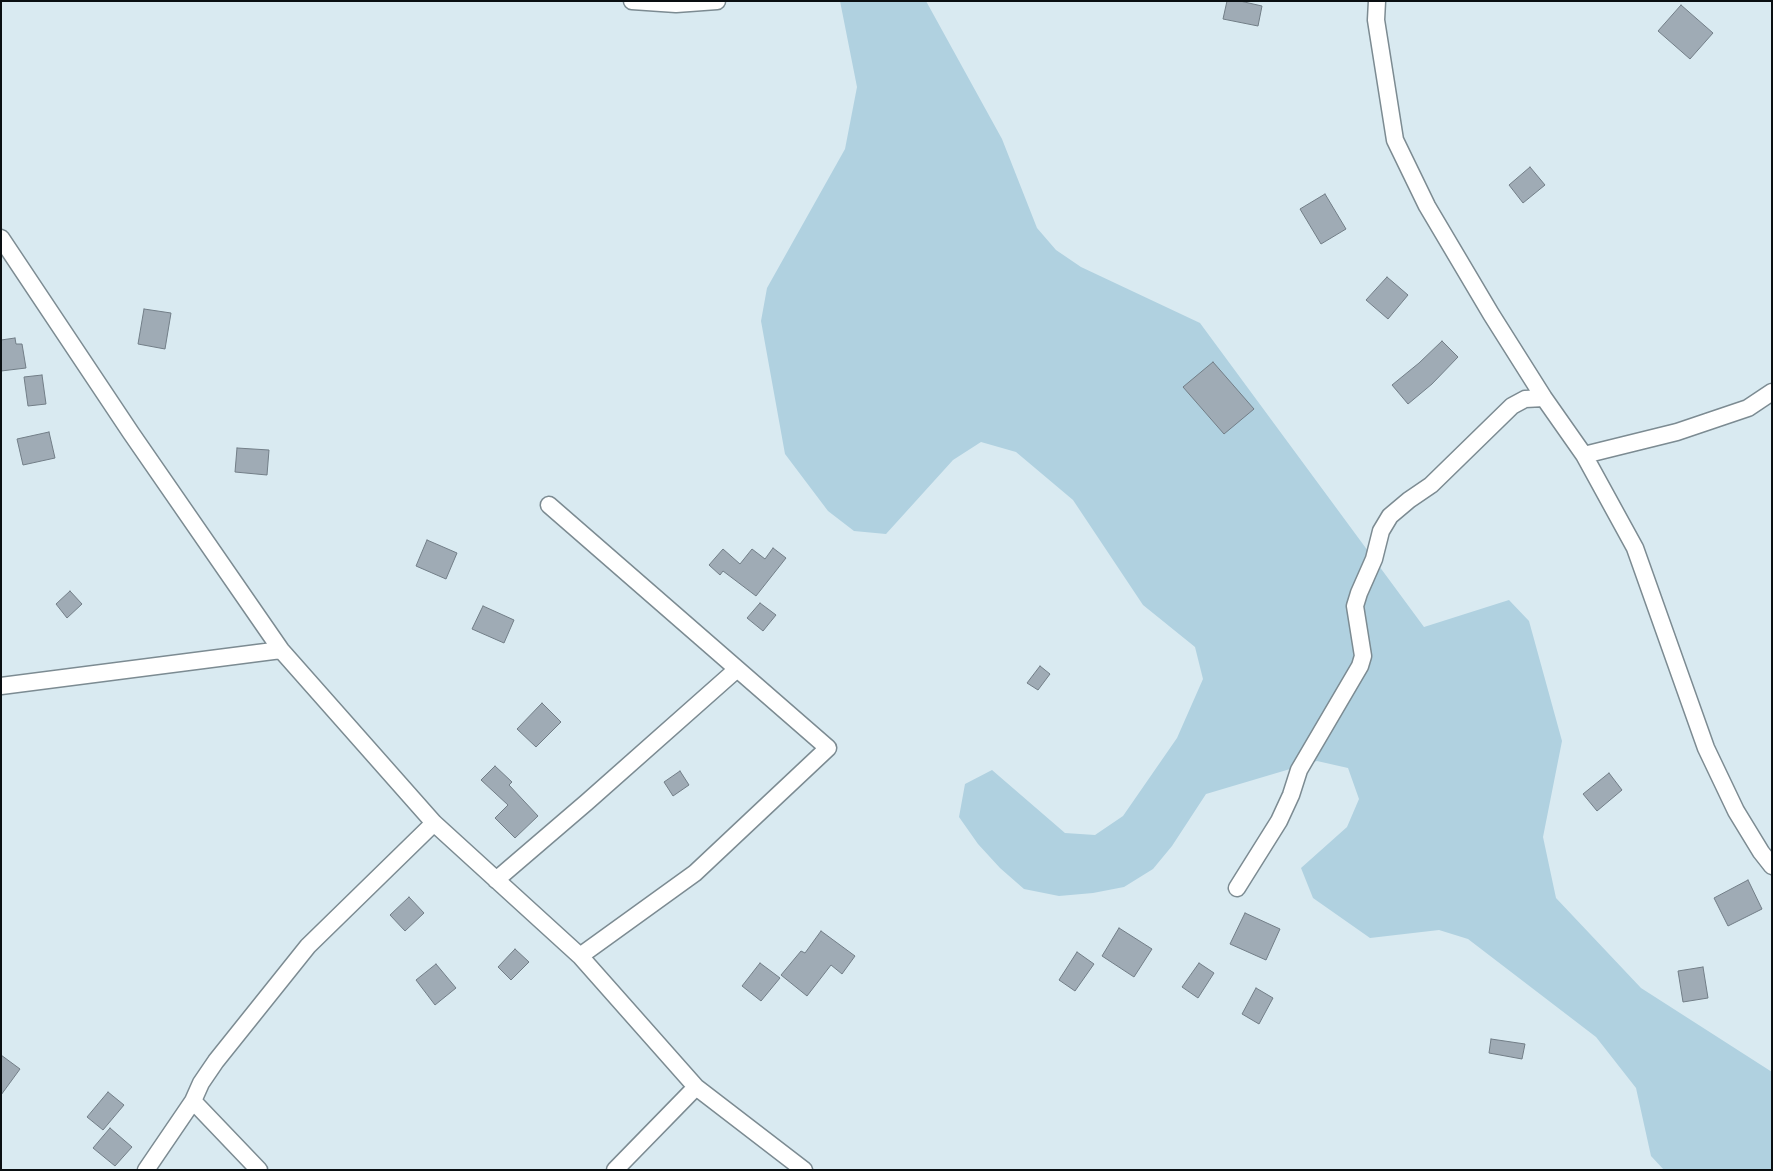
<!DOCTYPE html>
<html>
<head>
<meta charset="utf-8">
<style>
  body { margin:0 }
  #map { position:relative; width:1773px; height:1171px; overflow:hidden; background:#d9eaf1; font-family:Poppins,sans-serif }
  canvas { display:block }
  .frame { position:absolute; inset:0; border:2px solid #0a0f12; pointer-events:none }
</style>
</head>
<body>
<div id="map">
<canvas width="1773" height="1171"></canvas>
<div class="frame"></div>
</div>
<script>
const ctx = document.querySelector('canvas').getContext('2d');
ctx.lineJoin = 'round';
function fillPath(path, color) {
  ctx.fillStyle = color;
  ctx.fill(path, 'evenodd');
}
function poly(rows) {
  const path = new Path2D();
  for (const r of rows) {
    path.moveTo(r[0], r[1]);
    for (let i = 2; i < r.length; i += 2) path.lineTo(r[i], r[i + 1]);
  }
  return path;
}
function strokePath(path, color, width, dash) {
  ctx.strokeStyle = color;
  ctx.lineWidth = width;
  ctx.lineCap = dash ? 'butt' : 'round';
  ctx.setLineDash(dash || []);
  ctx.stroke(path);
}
fillPath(poly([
  [840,1,926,1,1002,139,1037,228,1056,250,1081,267,1200,323,1424,627,1509,600,1529,621,1562,741,1543,837,1556,898,1641,988,1772,1072,1772,1170,1664,1170,1651,1156,1636,1088,1596,1037,1468,939,1439,930,1370,938,1313,898,1301,868,1347,827,1359,799,1348,768,1317,761,1206,794,1172,846,1153,869,1124,887,1093,893,1059,896,1024,889,1000,868,978,844,959,817,965,784,992,770,1065,833,1095,835,1123,816,1177,738,1203,679,1195,647,1143,605,1073,500,1016,452,981,442,953,460,886,534,854,531,828,511,785,454,761,321,767,288,845,149,857,87]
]), '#b0d1e0');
const building = poly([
  [1227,1,1240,1,1262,6,1258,26,1223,19,1227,1],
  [1681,5,1713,33,1690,59,1658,31,1681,5],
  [1530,167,1545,185,1523,203,1509,185,1530,167],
  [1325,194,1346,229,1321,244,1300,209,1325,194],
  [1387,277,1408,295,1388,319,1366,300,1387,277],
  [144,309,171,313,165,349,138,344,144,309],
  [15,338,16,344,22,344,26,368,1,371,1,340,15,338],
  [1442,341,1458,357,1432,384,1408,404,1392,385,1419,363,1442,341],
  [1213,362,1254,409,1224,434,1183,387,1213,362],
  [42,375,46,404,28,406,24,377,42,375],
  [49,432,55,458,23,465,17,439,49,432],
  [237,448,269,450,267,475,235,472,237,448],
  [427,540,457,553,446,579,416,566,427,540],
  [773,548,786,558,756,596,723,571,720,575,709,565,723,549,740,564,752,549,765,559,773,548],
  [70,591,82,604,67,618,56,604,70,591],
  [760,603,776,615,763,631,747,618,760,603],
  [483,606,514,620,504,643,472,629,483,606],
  [1040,666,1050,674,1038,690,1027,683,1040,666],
  [542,703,561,722,536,747,517,729,542,703],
  [495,766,512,782,509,785,538,816,515,838,495,818,508,805,481,780,495,766],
  [680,771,689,785,673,796,664,782,680,771],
  [1609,773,1622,790,1597,811,1583,794,1609,773],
  [1748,880,1762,909,1728,926,1714,898,1748,880],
  [409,897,424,913,405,931,390,915,409,897],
  [1245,913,1280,929,1266,960,1230,944,1245,913],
  [1119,928,1152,949,1134,977,1102,956,1119,928],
  [821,931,855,956,842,974,831,965,807,996,781,975,801,951,805,953,821,931],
  [515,949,529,962,511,980,498,967,515,949],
  [1077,952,1094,964,1075,991,1059,980,1077,952],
  [760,963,780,978,761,1001,742,986,760,963],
  [1199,963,1214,973,1198,998,1182,987,1199,963],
  [436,964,456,988,435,1005,416,980,436,964],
  [1703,967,1708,998,1683,1002,1678,971,1703,967],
  [1256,988,1273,998,1259,1024,1242,1014,1256,988],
  [1491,1039,1525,1044,1522,1059,1489,1053,1491,1039],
  [1,1055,20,1069,1,1095,1,1055],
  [108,1092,124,1105,103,1130,87,1117,108,1092],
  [110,1128,132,1147,115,1166,93,1148,110,1128]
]);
fillPath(building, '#9fabb5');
strokePath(building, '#727e87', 1);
const minor = poly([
  [632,1,676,4,717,1],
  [1377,1,1376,20,1395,140,1427,206,1491,314,1544,398,1584,455,1635,548,1706,748,1736,811,1761,852,1772,866],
  [1,238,131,433,281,650,434,823,580,956,696,1087,804,1170],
  [1584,455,1677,432,1748,408,1772,392],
  [549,505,828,748,695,873,580,956],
  [1,686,281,650],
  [496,880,587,802,736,670],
  [1237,888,1279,821,1291,795,1299,770,1360,666,1363,656,1355,606,1359,593,1374,559,1381,531,1390,516,1409,500,1431,485,1512,406,1525,399,1544,398],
  [193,1101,259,1170],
  [146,1170,193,1101,201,1083,216,1061,308,946,434,823],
  [615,1170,696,1087]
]);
strokePath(minor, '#7c8b92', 19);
strokePath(minor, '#fff', 16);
</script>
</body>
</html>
